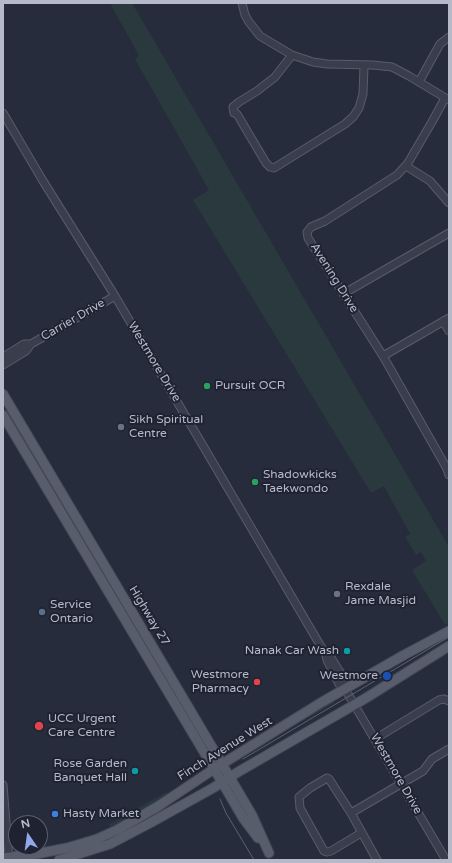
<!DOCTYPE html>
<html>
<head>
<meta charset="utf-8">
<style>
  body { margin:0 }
  #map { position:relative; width:452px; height:863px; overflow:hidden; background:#262c3b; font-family:"Varela Round",sans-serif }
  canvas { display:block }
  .frame { position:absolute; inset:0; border:4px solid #b6b9c7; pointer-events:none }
  .north { position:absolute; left:8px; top:815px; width:40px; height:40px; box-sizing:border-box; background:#1f2331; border:1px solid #5b5f6d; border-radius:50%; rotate:347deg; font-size:11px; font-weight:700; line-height:16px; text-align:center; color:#b6b9c7 }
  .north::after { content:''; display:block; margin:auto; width:14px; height:18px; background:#93a7ee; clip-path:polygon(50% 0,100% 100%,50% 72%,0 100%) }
</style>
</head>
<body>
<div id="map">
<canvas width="452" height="863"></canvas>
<div class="frame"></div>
<div class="north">N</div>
</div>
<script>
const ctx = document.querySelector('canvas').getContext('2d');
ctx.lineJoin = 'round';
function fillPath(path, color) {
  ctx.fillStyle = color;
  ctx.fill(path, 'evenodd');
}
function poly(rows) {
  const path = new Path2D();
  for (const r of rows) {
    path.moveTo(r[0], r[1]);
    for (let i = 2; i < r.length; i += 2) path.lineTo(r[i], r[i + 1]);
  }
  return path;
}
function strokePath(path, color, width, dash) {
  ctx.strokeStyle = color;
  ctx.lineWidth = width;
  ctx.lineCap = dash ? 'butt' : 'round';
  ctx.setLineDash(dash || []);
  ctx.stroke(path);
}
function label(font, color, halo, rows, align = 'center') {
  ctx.font = font + ' "Varela Round",sans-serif';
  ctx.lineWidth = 4;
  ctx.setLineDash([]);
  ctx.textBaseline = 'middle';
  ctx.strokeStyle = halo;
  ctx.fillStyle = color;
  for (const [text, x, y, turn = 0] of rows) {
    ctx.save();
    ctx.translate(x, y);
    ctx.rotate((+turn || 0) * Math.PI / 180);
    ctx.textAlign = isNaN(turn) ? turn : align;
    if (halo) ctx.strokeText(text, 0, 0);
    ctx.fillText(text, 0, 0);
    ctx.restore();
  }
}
fillPath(poly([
  [110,3,132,3,449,547,449,623,445,625,412,570,426,561,421,552,416,555,405,537,410,534,384,486,371,493,193,200,209,190,135,59,139,56],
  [334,700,334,703,305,720,328,703],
  [166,792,168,796,125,822,112,827,108,825]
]), '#29393d');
const minor = poly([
  [242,3,245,15,249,22,260,36,292,55,313,62,327,64,373,65,392,67,409,76,449,100],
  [292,55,275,77,257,91,239,102,233,107,234,113,237,114,266,163,270,167,274,168,345,124,353,117,359,108,363,94,364,66],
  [419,82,440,44,449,37],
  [445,98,433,120,408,163,397,175,325,221,311,227,307,232,308,238,383,356,446,467,449,475],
  [3,113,43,181,115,296,313,633,326,655,331,658,345,680,345,689],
  [406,166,430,181,449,203],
  [343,294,428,245,449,233],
  [443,321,449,331],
  [383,356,449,318],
  [3,357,24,344,31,344],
  [3,365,26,351,31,344,115,296],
  [326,655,327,660,339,684,345,689,446,860],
  [375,739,439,700,444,699,449,701],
  [3,785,9,860],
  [351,813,423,771,432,759,449,749],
  [361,833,331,851,327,852,324,851,300,808,299,797,310,788,327,778,329,779,351,813,377,860]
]);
const major = poly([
  [3,394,222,764,252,815,269,853],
  [3,415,226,789,243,818,258,838],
  [3,858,36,854,67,848,97,839,117,830,157,807,214,769,322,702,404,655,449,631],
  [59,860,110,844,150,823,213,788,238,772,366,698,449,646]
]);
strokePath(minor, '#585c6a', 9);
strokePath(major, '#434755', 11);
strokePath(minor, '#3a3e4c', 7);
strokePath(major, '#585d6c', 9);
strokePath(poly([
  [243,759,449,637],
  [220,799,226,813,254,860]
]), '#5c6272', 1);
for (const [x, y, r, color] of [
  [207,386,4,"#2e9e5b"],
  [121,427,4,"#6b7280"],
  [255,482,4,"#2e9e5b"],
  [337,594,4,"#6b7280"],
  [42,612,4,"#5c6f8a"],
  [347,651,4,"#0f9aa8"],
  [387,676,5,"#1a4fb4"],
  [257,682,4,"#e0444e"],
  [39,726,5,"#e0444e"],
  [135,771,4,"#0f9aa8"],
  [55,814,4,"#3f7fe0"]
]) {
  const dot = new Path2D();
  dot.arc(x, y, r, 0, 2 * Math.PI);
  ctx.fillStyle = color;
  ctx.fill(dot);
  strokePath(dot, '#1f2331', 1.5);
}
label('12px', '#b6b9c7', '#1f2331', [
  ["Avening Drive",334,278,58],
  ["Carrier Drive",73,320,-30],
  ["Westmore Drive",154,362,59],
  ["Highway 27",149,616,59],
  ["Finch Avenue West",225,749,-32],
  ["Westmore Drive",396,774,60]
]);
label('12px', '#b6b9c7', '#1f2331', [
  ["Pursuit OCR",215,386],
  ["Sikh Spiritual",129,420],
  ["Centre",129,434],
  ["Shadowkicks",263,475],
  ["Taekwondo",263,489],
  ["Rexdale",345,587],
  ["Jame Masjid",345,601],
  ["Service",50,605],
  ["Ontario",50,619],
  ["Nanak Car Wash",339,651,"right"],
  ["Westmore",249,675,"right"],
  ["Pharmacy",249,689,"right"],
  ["Westmore",378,676,"right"],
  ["UCC Urgent",48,719],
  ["Care Centre",48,733],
  ["Rose Garden",127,764,"right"],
  ["Banquet Hall",127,778,"right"],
  ["Hasty Market",63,814]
], 'left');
</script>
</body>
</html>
